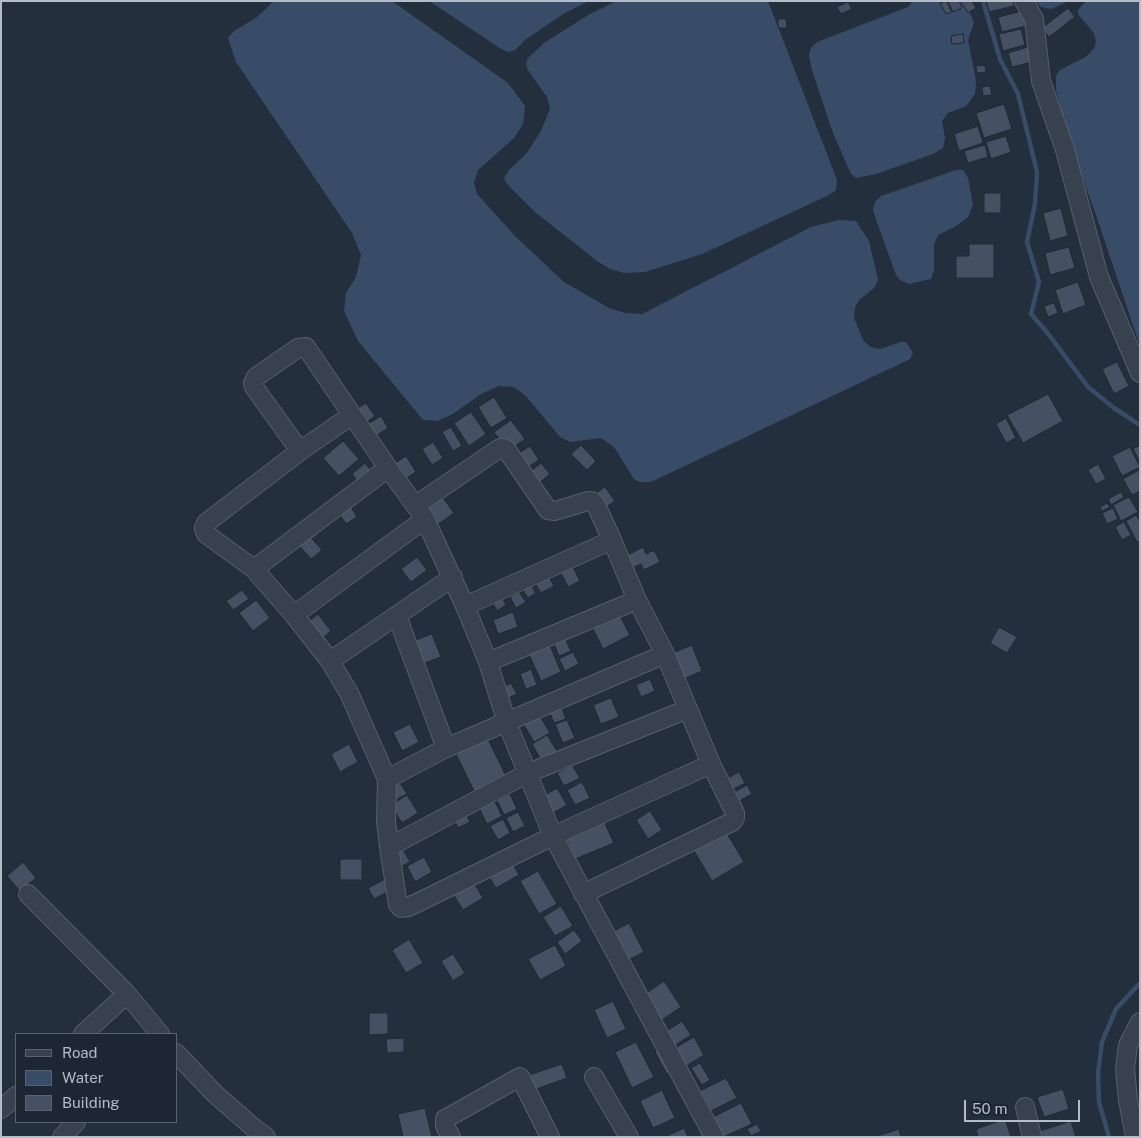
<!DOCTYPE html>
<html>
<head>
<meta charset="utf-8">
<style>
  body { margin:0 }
  #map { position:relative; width:1141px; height:1138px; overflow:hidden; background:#242f3e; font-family:"Public Sans",sans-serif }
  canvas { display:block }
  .frame { position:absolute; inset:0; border:2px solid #b4bcc9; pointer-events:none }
  .legend { position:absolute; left:15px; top:1033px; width:162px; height:90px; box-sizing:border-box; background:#1d2633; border:1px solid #59626f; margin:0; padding:6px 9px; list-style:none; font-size:15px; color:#b4bcc9 }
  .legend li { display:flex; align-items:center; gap:10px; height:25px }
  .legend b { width:25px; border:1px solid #59626f }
  .scale { position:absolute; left:964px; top:1100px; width:116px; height:22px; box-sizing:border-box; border:2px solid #b4bcc9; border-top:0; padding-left:6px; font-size:15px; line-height:18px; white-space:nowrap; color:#b4bcc9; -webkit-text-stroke:4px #1d2633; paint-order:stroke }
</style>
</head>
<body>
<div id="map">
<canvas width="1141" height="1138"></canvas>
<div class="frame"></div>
<ul class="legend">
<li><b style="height:6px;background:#38414e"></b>Road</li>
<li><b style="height:14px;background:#394c67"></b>Water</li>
<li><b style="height:14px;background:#455162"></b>Building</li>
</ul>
<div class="scale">50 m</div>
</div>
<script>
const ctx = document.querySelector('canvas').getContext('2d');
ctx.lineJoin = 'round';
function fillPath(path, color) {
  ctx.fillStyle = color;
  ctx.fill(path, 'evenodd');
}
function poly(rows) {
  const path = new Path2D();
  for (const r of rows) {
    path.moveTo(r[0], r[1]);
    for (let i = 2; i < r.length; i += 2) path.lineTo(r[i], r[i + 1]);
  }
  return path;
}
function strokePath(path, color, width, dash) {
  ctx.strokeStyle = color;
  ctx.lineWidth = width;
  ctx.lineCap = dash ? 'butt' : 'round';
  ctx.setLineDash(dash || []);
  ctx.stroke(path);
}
fillPath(poly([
  [274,1,392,1,508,83,525,106,523,124,514,138,478,170,474,183,477,194,515,236,564,282,609,308,625,313,642,314,811,227,839,220,856,221,869,241,878,280,874,288,859,300,855,307,854,318,863,340,870,347,880,349,901,342,906,342,913,353,910,359,651,482,640,482,634,479,614,447,601,438,570,442,560,437,526,396,514,387,499,386,481,394,453,414,437,421,423,420,358,341,344,311,346,293,356,277,361,255,352,233,236,62,228,38,234,31,256,18],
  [429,1,589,1,563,14,525,40,515,50,509,52,503,50],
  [617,1,768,1,837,180,836,190,829,195,702,254,645,272,624,273,610,269,597,261,535,212,508,185,504,178,509,170,526,154,541,131,550,109,547,97,528,70,526,64,528,58,544,43,590,14],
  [913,1,965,1,974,23,968,40,976,81,975,94,966,106,948,113,942,121,945,138,943,148,933,154,876,174,856,178,850,172,831,128,812,70,809,55,811,48,817,42,908,7],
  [1036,1,1069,1,1051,9,1041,7],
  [1086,1,1140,1,1140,346,1096,215,1068,136,1056,90,1056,76,1060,70,1087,56,1095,47,1096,40,1093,32,1078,14,1078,10],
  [956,170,963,170,968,178,973,205,968,217,956,226,938,235,934,245,934,271,931,279,909,284,900,280,896,275,878,225,873,210,875,202,881,196]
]), '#394c67');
strokePath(poly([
  [983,1,1000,59,1018,94,1037,172,1035,204,1027,242,1039,282,1031,314,1046,331,1088,387,1114,408,1140,425],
  [1109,1137,1099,1102,1098,1073,1102,1042,1116,1009,1140,983]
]), '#394c67', 4.5);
const building = poly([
  [946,1,952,12,946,14,940,3,946,1],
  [948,1,959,1,962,8,953,12,948,1],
  [961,1,972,1,976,8,968,13,961,1],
  [986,1,1013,1,1014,6,989,12,986,1],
  [848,2,852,9,841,14,837,7,848,2],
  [1068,8,1075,17,1049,37,1042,28,1068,8],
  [1026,10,1030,25,1002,32,998,17,1026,10],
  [778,19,786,19,787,28,778,28,778,19],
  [1021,29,1025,45,1003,51,999,34,1021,29],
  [963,34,964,43,952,44,951,36,963,34],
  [1028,47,1032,62,1012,67,1008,53,1028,47],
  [985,65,986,72,977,73,976,66,985,65],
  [990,86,992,95,983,96,982,87,990,86],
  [1004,104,1012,129,984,138,976,113,1004,104],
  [978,126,983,143,959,151,954,134,978,126],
  [1006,136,1011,152,991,159,986,142,1006,136],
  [985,145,988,157,968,163,964,151,985,145],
  [984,193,1001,193,1001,213,984,213,984,193],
  [1061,208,1068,236,1050,241,1043,213,1061,208],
  [969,244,994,244,994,278,956,278,956,256,969,256,969,244],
  [1069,247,1075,268,1050,275,1045,253,1069,247],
  [1078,282,1086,305,1063,314,1055,290,1078,282],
  [1054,303,1058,313,1048,317,1044,306,1054,303],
  [1117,362,1129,386,1114,394,1102,369,1117,362],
  [1048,394,1063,421,1023,443,1007,415,1048,394],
  [494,397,507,418,491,428,478,407,494,397],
  [366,403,375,416,363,425,353,411,366,403],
  [471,412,486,434,469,446,454,423,471,412],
  [381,416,388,428,374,437,366,425,381,416],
  [1006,418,1016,438,1006,443,996,424,1006,418],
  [511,420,525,439,508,451,494,432,511,420],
  [451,427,462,446,453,451,442,432,451,427],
  [343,441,359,459,339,476,323,458,343,441],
  [433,442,443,458,432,465,422,449,433,442],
  [581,445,596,461,587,470,571,454,581,445],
  [1140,445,1140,462,1133,449,1140,445],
  [530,446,539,460,522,471,513,457,530,446],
  [1130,447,1140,467,1122,476,1112,456,1130,447],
  [406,456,416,472,402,481,392,465,406,456],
  [365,463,374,474,361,485,352,474,365,463],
  [541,463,550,474,534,487,525,476,541,463],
  [1098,464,1106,479,1096,484,1088,470,1098,464],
  [1139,470,1140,491,1132,495,1123,479,1139,470],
  [605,487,615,501,603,509,593,495,605,487],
  [439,492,454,513,437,525,422,503,439,492],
  [1121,492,1124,497,1111,505,1108,499,1121,492],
  [1129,497,1138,512,1121,521,1113,505,1129,497],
  [1107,503,1110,507,1102,511,1100,507,1107,503],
  [351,507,357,517,346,524,340,515,351,507],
  [1113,508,1118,519,1107,524,1102,513,1113,508],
  [1136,515,1140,521,1140,541,1137,542,1126,521,1136,515],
  [1124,522,1131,535,1122,540,1115,527,1124,522],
  [307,533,322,550,311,559,296,542,307,533],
  [643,547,646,554,654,550,660,562,644,570,641,564,630,569,624,557,643,547],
  [417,557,427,570,411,582,401,569,417,557],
  [572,565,580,581,568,587,560,571,572,565],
  [547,573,554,586,541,593,533,580,547,573],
  [529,582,536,593,528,598,521,587,529,582],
  [242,590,249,599,233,610,226,601,242,590],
  [519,592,526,602,516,608,510,597,519,592],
  [500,593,506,605,497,611,490,598,500,593],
  [256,600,270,618,253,631,239,613,256,600],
  [513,612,518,627,498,634,493,620,513,612],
  [318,614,331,631,319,641,305,625,318,614],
  [619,614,630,635,603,649,592,627,619,614],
  [999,627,1017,637,1007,653,990,643,999,627],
  [562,632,571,651,559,656,551,637,562,632],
  [432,634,441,657,422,664,413,641,432,634],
  [549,643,561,672,541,681,528,652,549,643],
  [692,645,702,671,679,681,668,655,692,645],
  [573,652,579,664,565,671,559,659,573,652],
  [531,669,537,685,526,689,520,674,531,669],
  [650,679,655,691,641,697,636,685,650,679],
  [511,683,517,694,502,701,497,690,511,683],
  [611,698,619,717,601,724,593,705,611,698],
  [559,701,566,719,554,723,547,706,559,701],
  [537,711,550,733,534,742,521,720,537,711],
  [567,720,575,738,563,743,555,724,567,720],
  [410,724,419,742,402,751,393,732,410,724],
  [486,735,507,778,475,793,454,750,486,735],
  [547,735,560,756,544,765,532,744,547,735],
  [349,744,358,762,340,772,331,754,349,744],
  [572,765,580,778,564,786,557,773,572,765],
  [739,772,745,783,726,793,720,782,739,772],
  [582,782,590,798,575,805,567,790,582,782],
  [400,783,407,794,395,800,388,789,400,783],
  [747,785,752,794,732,805,727,796,747,785],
  [557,788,567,805,550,815,540,798,557,788],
  [491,794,502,816,487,824,476,802,491,794],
  [510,794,517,809,504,815,497,800,510,794],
  [407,795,418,813,402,823,391,805,407,795],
  [464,809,470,822,458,828,452,815,464,809],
  [650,811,662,830,648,839,636,820,650,811],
  [518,812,525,826,513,832,506,818,518,812],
  [602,817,614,843,575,859,564,834,602,817],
  [503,819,510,833,498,840,490,826,503,819],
  [725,830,744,862,712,881,693,849,725,830],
  [402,847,410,862,400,867,392,852,402,847],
  [424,857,432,872,415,882,407,866,424,857],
  [340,859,362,859,362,880,340,880,340,859],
  [510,859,519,875,496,888,486,872,510,859],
  [23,862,36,878,20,891,7,876,23,862],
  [538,871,557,904,539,914,520,881,538,871],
  [387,878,393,889,374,899,368,888,387,878],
  [471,878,483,898,463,910,450,889,471,878],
  [561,906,573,926,555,936,543,917,561,906],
  [629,923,644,952,626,961,612,932,629,923],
  [574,930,582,941,565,954,557,942,574,930],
  [409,939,423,963,406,973,392,950,409,939],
  [555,945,566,966,540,980,528,959,555,945],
  [453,954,465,973,453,981,441,961,453,954],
  [664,981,681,1007,659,1022,642,996,664,981],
  [613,1001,626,1029,607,1038,594,1010,613,1001],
  [369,1013,388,1013,388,1034,369,1035,369,1013],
  [682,1021,691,1035,674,1046,665,1032,682,1021],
  [694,1037,704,1055,686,1066,675,1048,694,1037],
  [404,1038,404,1052,387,1053,386,1039,404,1038],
  [636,1042,654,1077,632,1088,615,1052,636,1042],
  [662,1048,674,1070,667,1074,655,1052,662,1048],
  [700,1063,710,1080,702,1085,691,1068,700,1063],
  [562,1064,567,1078,531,1091,526,1076,562,1064],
  [726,1078,737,1098,711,1111,700,1091,726,1078],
  [1063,1089,1069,1109,1044,1117,1037,1097,1063,1089],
  [662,1090,675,1118,653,1128,640,1101,662,1090],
  [741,1103,752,1124,723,1137,713,1117,741,1103],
  [425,1108,432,1137,403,1137,398,1114,425,1108],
  [1005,1119,1011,1137,978,1137,976,1129,1005,1119],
  [1071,1121,1076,1137,1042,1137,1040,1131,1071,1121],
  [757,1124,761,1131,751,1136,747,1129,757,1124],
  [684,1128,688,1137,665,1137,684,1128],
  [899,1129,901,1137,874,1137,899,1129]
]);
fillPath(building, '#455162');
strokePath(building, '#1f2835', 1);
const street = poly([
  [1024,1,1034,19,1041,81,1065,150,1099,277,1140,373],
  [300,451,352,415],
  [416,505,500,448,503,448,506,449,548,510,555,511,588,501,592,501,596,505,612,540,465,606],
  [254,569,388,468],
  [294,615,425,519],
  [397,616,446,748],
  [330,661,453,577],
  [488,662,637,600,612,540],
  [711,764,553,836,417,903,408,907,401,908,398,905,389,847,386,821,387,779,349,693,330,661,294,615,254,569,206,534,204,528,206,523,300,451,254,387,253,383,256,377,298,348,306,347,388,468,425,519,465,606,488,662,507,723,553,836,714,1137],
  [387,779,446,748,665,654],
  [389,847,528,773,688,709],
  [28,894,127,994,160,1034],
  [583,894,732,822,735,818,735,813,711,764,665,654,637,600],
  [83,1034,127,994],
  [176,1053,215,1094,254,1128,266,1137],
  [594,1077,629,1137],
  [1025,1107,1032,1137],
  [1,1109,16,1096],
  [62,1137,76,1122],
  [451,1137,445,1126,445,1119,520,1077,550,1137],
  [1135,1137,1128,1100,1125,1069,1128,1045,1140,1022]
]);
strokePath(street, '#565f6c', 20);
strokePath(street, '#38414e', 18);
</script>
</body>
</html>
